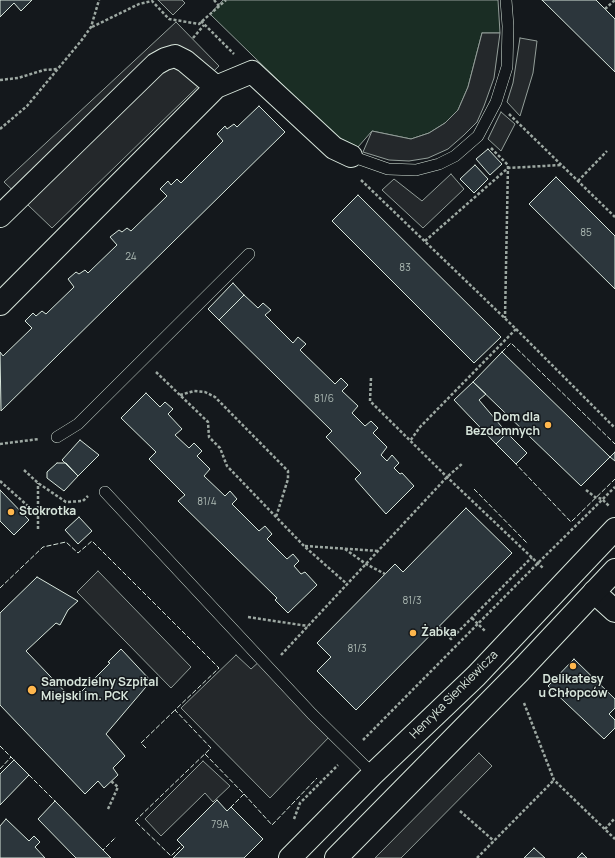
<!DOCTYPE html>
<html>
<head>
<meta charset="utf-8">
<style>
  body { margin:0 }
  canvas { display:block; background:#14181c }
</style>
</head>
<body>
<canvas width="615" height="858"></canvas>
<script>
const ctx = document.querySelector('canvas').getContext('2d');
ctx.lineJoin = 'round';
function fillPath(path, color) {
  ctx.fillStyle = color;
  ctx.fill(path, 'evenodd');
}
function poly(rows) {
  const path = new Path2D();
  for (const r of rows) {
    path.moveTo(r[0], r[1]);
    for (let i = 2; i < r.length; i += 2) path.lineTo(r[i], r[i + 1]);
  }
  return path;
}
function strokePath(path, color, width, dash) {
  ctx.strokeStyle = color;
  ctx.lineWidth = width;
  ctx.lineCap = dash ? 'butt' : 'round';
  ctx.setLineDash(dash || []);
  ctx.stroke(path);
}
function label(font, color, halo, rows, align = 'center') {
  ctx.font = font + ' Manrope,sans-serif';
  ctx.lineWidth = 3;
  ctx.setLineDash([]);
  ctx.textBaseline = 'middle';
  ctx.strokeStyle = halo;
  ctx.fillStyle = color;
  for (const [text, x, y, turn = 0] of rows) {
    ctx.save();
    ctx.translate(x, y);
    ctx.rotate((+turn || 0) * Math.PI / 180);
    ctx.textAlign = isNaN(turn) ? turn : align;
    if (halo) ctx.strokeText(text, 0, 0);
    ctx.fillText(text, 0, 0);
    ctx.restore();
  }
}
const green = poly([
  [223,0,498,0,500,33,482,33,468,87,458,110,445,123,429,133,411,139,372,131,358,147,334,135,210,14,223,0]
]);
fillPath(green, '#1a2d24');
strokePath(green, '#939e99', 1);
const parking = poly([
  [158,0,182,0,185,3,173,15,158,0],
  [176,22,219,66,52,228,4,182,176,22],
  [482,33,500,33,494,78,484,106,477,122,464,135,448,149,428,158,409,161,389,160,363,152,372,131,411,139,429,133,445,123,458,110,468,87,482,33],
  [520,38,537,41,533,73,520,116,507,102,513,83,520,38],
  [501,112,515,124,501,151,488,139,501,112],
  [451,174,464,189,423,228,382,190,394,179,422,201,451,174],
  [98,571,191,667,171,688,77,592,98,571],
  [236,655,251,669,261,660,332,734,270,798,181,708,236,655],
  [479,753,492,766,401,858,375,858,479,753],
  [203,761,230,786,213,802,205,793,161,836,145,819,203,761]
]);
fillPath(parking, '#24282b');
strokePath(parking, '#939e99', 1);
const building = poly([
  [0,0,32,0,21,11,14,3,0,17,0,0],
  [542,0,596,0,615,19,615,72,542,0],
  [259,106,285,132,1,411,0,352,3,356,32,328,25,321,33,313,36,316,42,311,46,314,74,287,68,279,76,272,79,274,85,270,88,273,117,245,110,237,119,230,122,232,127,228,131,231,167,196,160,189,168,181,171,185,177,179,181,183,223,141,217,134,225,126,227,129,234,124,237,127,259,106],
  [488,149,502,164,490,175,476,159,488,149],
  [475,165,488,179,474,193,460,179,475,165],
  [556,177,615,236,615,289,529,204,556,177],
  [358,195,501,337,474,363,332,221,358,195],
  [233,283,244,295,219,320,208,309,233,283],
  [244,295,258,308,263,303,271,310,265,315,293,343,298,337,306,344,300,350,335,384,341,378,348,385,342,391,358,406,352,413,365,426,371,421,378,428,373,433,387,447,381,455,387,461,392,455,399,463,394,468,400,474,402,473,414,486,386,514,355,479,361,473,326,437,332,431,219,320,244,295],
  [502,352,610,457,581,486,473,382,502,352],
  [473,382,486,394,479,400,507,433,496,444,454,400,473,382],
  [146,393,160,407,165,402,173,409,168,414,182,429,175,435,189,448,194,443,202,451,197,456,210,469,204,476,225,496,230,491,237,499,232,504,259,531,265,526,272,534,267,539,287,559,293,554,299,561,294,566,301,574,305,572,317,585,288,613,275,600,277,598,178,501,185,495,149,459,156,452,121,418,146,393],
  [507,433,527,453,516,464,496,444,507,433],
  [80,440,99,455,78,476,62,460,80,440],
  [615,452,615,461,610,457,615,452],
  [57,463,66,463,78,476,64,491,47,478,47,472,57,463],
  [0,490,29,520,14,535,0,521,0,490],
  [466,508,512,553,356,710,317,671,331,657,317,643,395,564,403,572,466,508],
  [79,517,92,531,78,544,65,530,79,517],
  [37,577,78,601,68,610,60,625,56,623,26,651,73,700,110,663,108,662,121,649,151,681,106,734,125,756,113,768,118,775,104,788,98,781,85,794,0,705,0,613,37,577],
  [574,659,615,699,615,708,609,714,615,720,615,728,604,739,548,686,574,659],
  [14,760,29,775,0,805,0,774,14,760],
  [217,800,227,811,231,807,263,839,244,858,173,858,184,847,177,840,217,800],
  [55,801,103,850,111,858,76,858,38,819,55,801],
  [6,819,29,841,34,836,40,842,35,847,45,858,0,858,0,826,6,819],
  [534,848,545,858,524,858,534,848],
  [582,853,587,858,577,858,582,853]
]);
fillPath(building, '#2c363c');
strokePath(building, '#d8e6dc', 1);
const service = poly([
  [351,156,388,169,416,170,439,164,455,156,478,136,496,102,507,67,508,26,506,0],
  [57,437,78,424,249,254],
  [105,492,312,714,373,774]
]);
const minor = poly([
  [0,216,156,64,165,59,175,56,185,61,216,87],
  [0,304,216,87,252,72,334,148,351,156],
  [594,592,615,611]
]);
const secondary = poly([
  [290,858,373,774,476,676,615,529],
  [336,858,520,671,615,570]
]);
strokePath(service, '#d8e6dc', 12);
strokePath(minor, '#d8e6dc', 24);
strokePath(secondary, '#d8e6dc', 24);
strokePath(poly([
  [214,0,219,6],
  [605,9,615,0],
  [201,21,234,54],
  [92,27,139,4,152,1,169,19,199,24,226,0],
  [193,38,204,25],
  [0,80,18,78,44,70,58,69],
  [509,114,615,217],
  [0,129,27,106,81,41,91,27,99,0],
  [491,148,508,165,505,318],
  [361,180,516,329,420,427,410,441],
  [578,181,607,151],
  [425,241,508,168,561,165],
  [516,329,615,428],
  [156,372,208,422,209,437,220,448,227,466,304,546,347,584],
  [371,378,370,401,447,477,544,569],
  [180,395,194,391,205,392,215,397,288,471,288,479,276,517],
  [0,444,39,439],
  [24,470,38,483,66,502,83,501,88,496],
  [0,481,38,515],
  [586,490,595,497,602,499,609,506],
  [38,529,38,483],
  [305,546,379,551],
  [345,549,366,564,385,574],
  [248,617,308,626],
  [472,618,486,632],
  [439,627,451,639,532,557],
  [281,655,447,477,463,463],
  [524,703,554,780,615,839],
  [363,740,538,563,615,487],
  [108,809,118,787,111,781],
  [460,811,494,841],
  [294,819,300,803,338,765],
  [605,829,615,818],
  [477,858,554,780]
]), '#9da8a2', 2.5, [3, 2]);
strokePath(service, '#14181c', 11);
strokePath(minor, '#14181c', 22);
strokePath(secondary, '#14181c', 22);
strokePath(poly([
  [502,352,511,343,615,444],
  [514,462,571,522,615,479],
  [474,489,528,544],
  [0,588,43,547,66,542,78,553,92,541,219,668,175,710,211,748,135,821,171,856,182,845],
  [0,746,14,760],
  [146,748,141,743,175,710],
  [205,754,244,794,231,807],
  [0,769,11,757],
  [29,775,56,802],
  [244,794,272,825,317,778],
  [101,848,103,850,116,837]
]), '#d8e6dc', 1, [5, 2]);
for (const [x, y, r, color] of [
  [548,425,4,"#ffb74d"],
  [11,512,4,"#ffb74d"],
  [413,633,4,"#ffb74d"],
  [573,666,4,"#ffb74d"],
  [32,690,5,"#ffb74d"]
]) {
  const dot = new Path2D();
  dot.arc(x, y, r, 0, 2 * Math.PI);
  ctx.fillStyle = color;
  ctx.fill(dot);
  strokePath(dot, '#14181c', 1.5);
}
label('10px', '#adbab4', null, [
  ["85",586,233],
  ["24",131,257],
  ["83",405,268],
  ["81/6",324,399],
  ["81/4",207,502],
  ["81/3",412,601],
  ["81/3",357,649],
  ["79A",220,825]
]);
label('bold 12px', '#d8e6dc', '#14181c', [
  ["Dom dla",540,418,"right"],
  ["Bezdomnych",540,432,"right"],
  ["Stokrotka",19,512],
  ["Żabka",421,633],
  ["Delikatesy",573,680,"center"],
  ["u Chłopców",573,694,"center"],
  ["Samodzielny Szpital",41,683],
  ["Miejski im. PCK",41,697]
], 'left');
label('12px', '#d8e6dc', '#14181c', [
  ["Henryka Sienkiewicza",454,695,-45]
]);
</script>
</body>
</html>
